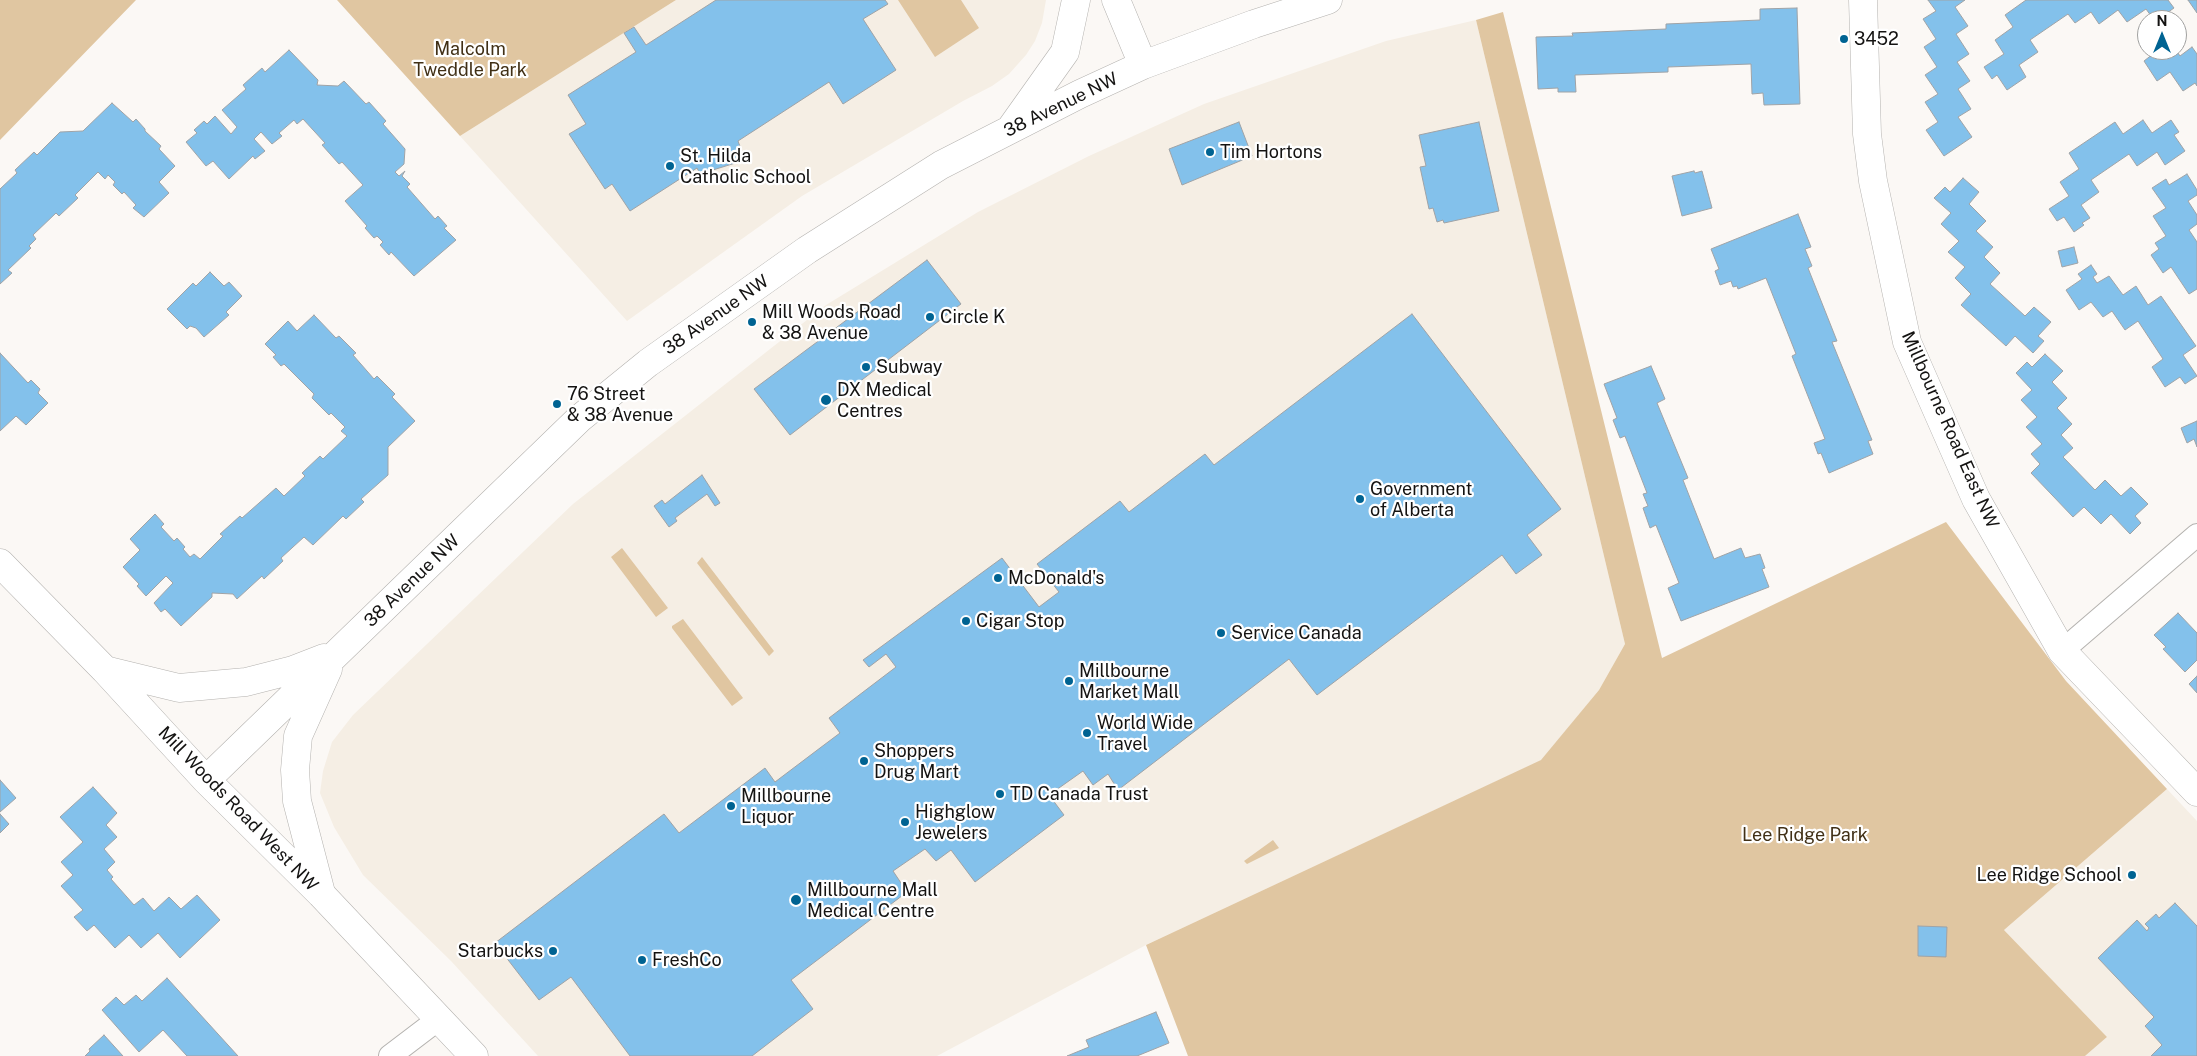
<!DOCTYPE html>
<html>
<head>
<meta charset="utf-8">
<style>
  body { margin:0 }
  #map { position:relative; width:2197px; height:1056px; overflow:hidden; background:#fbf8f5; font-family:"Public Sans",sans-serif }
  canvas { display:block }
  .north { position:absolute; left:2137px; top:10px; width:50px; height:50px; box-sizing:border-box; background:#fff; border:1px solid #a1a1a0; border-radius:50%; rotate:0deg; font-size:14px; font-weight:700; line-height:20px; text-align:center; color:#141312 }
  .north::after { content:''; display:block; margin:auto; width:18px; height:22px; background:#006392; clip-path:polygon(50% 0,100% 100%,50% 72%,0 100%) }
</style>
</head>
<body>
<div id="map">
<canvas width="2197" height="1056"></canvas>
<div class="north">N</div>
</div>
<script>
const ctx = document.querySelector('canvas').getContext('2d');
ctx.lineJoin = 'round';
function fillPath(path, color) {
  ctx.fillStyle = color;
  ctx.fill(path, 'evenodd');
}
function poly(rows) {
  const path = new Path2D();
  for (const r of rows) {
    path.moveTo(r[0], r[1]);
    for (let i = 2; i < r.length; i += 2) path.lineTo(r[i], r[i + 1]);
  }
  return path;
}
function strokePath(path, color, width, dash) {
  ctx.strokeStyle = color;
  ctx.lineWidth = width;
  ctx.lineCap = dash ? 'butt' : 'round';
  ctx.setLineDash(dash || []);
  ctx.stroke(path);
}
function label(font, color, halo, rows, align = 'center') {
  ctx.font = font + ' "Public Sans",sans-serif';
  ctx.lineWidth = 4.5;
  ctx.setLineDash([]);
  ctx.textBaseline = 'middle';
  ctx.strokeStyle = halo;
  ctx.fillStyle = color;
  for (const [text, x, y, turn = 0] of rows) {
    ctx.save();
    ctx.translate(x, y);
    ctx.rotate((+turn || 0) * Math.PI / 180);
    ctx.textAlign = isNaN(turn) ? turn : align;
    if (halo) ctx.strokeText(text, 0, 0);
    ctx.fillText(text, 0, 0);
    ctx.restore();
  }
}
fillPath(poly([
  [676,0,1046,0,1042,23,1035,41,1026,55,1009,74,992,86,963,101,802,196,627,321,460,136],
  [1476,20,1625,644,1599,690,1542,760,1146,945,937,1056,538,1056,451,961,363,875,334,827,320,793,323,771,332,742,353,715,573,504,826,305,978,212,1089,156,1204,104,1386,41],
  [2167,789,2197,821,2197,1056,2085,1056,2107,1037,2004,930]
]), '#f5eee4');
fillPath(poly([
  [0,0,136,0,0,140],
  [337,0,676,0,460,136],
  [898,0,961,0,979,28,935,57],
  [1503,12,1662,658,1946,522,2066,681,2167,789,2004,930,2107,1037,2085,1056,1188,1056,1146,945,1541,760,1599,690,1625,644,1476,20],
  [622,548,668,608,656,617,611,557],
  [702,557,774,651,769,656,697,563],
  [683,619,743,698,732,706,672,628,672,626],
  [1273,840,1279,848,1247,864,1244,861]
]), '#e0c6a1');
const building = poly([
  [716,0,885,0,888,4,863,19,896,70,843,104,829,82,738,141,745,160,700,174,697,168,630,211,612,184,605,189,569,134,586,124,568,95,636,52,624,33,634,27,646,45,716,0],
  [1928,0,1965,0,1955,7,1968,26,1956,34,1969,54,1957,62,1970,81,1958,89,1971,109,1958,117,1972,137,1944,156,1926,130,1938,122,1925,102,1938,94,1925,75,1937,67,1924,47,1936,39,1923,19,1936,11,1928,0],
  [2026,0,2168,0,2174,8,2157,20,2154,20,2146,9,2127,22,2118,10,2099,24,2091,12,2075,23,2068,14,2030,40,2038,52,2019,65,2026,77,2007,90,1997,75,1992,79,1984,67,2004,54,1995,40,2013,27,2005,15,2026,0],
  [2188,0,2197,0,2197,13,2188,0],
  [1797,8,1800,104,1764,105,1763,93,1752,94,1751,64,1668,67,1668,72,1575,75,1576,92,1558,92,1558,88,1538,89,1536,37,1573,36,1572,33,1666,29,1666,24,1760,20,1760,9,1797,8],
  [2192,47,2197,54,2197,86,2195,83,2183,91,2170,72,2157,81,2144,61,2158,50,2176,50,2180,56,2192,47],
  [289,50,318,80,317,85,338,86,344,81,366,104,369,102,386,121,383,124,405,149,404,164,395,172,399,176,405,171,402,176,410,184,407,187,435,219,438,216,447,226,444,228,456,240,414,276,391,252,389,255,380,245,383,242,377,236,374,238,365,228,367,226,345,201,363,185,342,162,339,164,322,145,325,143,303,119,297,124,294,120,279,133,282,136,272,144,261,132,254,139,265,151,255,159,253,156,229,179,213,161,206,166,186,142,197,133,194,130,204,121,207,124,215,116,231,134,237,127,222,110,246,89,243,85,262,68,265,72,289,50],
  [112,103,133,122,136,119,145,129,145,131,161,146,159,149,175,166,159,182,169,193,144,217,133,208,136,205,124,192,122,194,113,185,115,182,108,175,105,179,98,172,75,195,78,198,59,216,56,213,33,235,36,239,29,246,31,248,8,270,12,273,0,284,0,189,17,173,15,170,34,152,37,155,60,132,83,131,112,103],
  [2143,120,2152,133,2171,120,2179,132,2174,135,2185,151,2165,165,2157,152,2137,166,2129,154,2091,180,2099,192,2081,205,2090,218,2082,223,2084,225,2074,232,2064,217,2057,221,2049,209,2069,196,2060,182,2079,169,2069,153,2115,122,2123,134,2143,120],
  [1239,122,1252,156,1182,185,1169,149,1239,122],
  [1479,122,1499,211,1444,223,1443,220,1437,222,1433,208,1429,209,1420,167,1426,166,1419,135,1479,122],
  [1694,171,1695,173,1702,171,1712,208,1682,216,1672,176,1694,171],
  [2187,174,2197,190,2197,195,2188,201,2197,215,2197,224,2189,230,2197,242,2197,289,2189,294,2171,267,2163,273,2151,255,2159,249,2155,243,2166,236,2153,216,2166,208,2152,188,2166,179,2169,185,2187,174],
  [1963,178,1979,192,1969,204,1986,221,1976,231,1993,247,1984,257,2000,273,1990,284,2025,316,2034,307,2051,322,2038,336,2044,341,2033,353,2015,336,2006,346,1961,305,1971,294,1955,278,1965,267,1948,252,1959,241,1941,224,1951,213,1934,198,1945,187,1950,192,1963,178],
  [1798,214,1811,247,1805,249,1812,266,1808,268,1837,341,1832,342,1872,440,1868,441,1873,454,1829,473,1821,453,1818,454,1814,443,1825,439,1792,356,1796,354,1766,278,1738,289,1737,286,1733,287,1731,281,1720,285,1715,271,1719,269,1711,249,1798,214],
  [2074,247,2078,263,2062,267,2058,251,2074,247],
  [927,260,961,304,790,435,754,389,927,260],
  [2091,265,2097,274,2093,277,2097,283,2109,276,2123,295,2136,286,2148,305,2161,296,2196,346,2183,355,2197,376,2185,384,2180,377,2165,387,2152,367,2163,359,2138,321,2125,330,2112,311,2103,317,2091,302,2079,310,2066,290,2082,279,2078,274,2091,265],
  [210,272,224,286,229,282,242,296,226,312,229,315,204,337,196,328,190,326,187,329,167,309,193,283,196,286,210,272],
  [1412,314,1561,509,1527,535,1542,555,1516,574,1502,555,1317,695,1289,659,1118,790,1108,774,1093,785,1083,771,1049,795,1064,815,975,882,951,850,936,861,925,849,893,871,907,892,791,980,813,1009,752,1056,630,1056,571,977,539,1000,495,943,664,814,679,833,765,768,775,782,820,748,840,733,829,718,896,667,886,654,869,667,863,660,1002,558,1039,607,1059,592,1037,564,1120,501,1129,512,1205,454,1214,465,1412,314],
  [314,315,336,338,339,336,356,353,353,355,374,379,377,376,395,394,392,397,415,421,388,447,388,475,361,499,364,502,346,519,343,516,313,545,304,537,281,558,283,561,264,579,262,576,237,599,233,594,212,593,212,597,181,626,165,609,161,612,154,603,173,583,166,576,146,596,137,586,139,584,123,567,140,550,130,539,155,514,164,524,161,527,174,541,177,538,185,547,183,549,190,557,194,554,200,559,223,536,220,534,240,516,242,518,276,488,284,496,305,476,302,473,320,456,323,459,347,436,341,431,345,427,331,413,329,415,312,398,314,394,284,364,281,366,273,357,276,355,265,344,288,321,297,331,314,315],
  [0,353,28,383,31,380,40,389,38,393,48,403,26,425,16,416,0,431,0,353],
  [2045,354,2063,371,2052,382,2067,398,2057,408,2072,424,2061,435,2073,448,2063,457,2095,490,2105,480,2121,496,2131,487,2148,504,2135,516,2141,523,2130,534,2111,514,2101,524,2084,507,2073,517,2031,473,2040,464,2031,454,2042,444,2026,427,2037,417,2021,400,2032,390,2016,373,2027,362,2032,367,2045,354],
  [1651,366,1665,399,1657,403,1688,478,1683,480,1714,559,1741,548,1745,558,1760,554,1765,568,1762,569,1769,587,1681,621,1668,588,1679,583,1656,525,1650,528,1643,508,1648,506,1643,494,1647,493,1625,436,1620,438,1613,420,1617,418,1604,384,1651,366],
  [2197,421,2197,447,2194,439,2187,443,2181,428,2197,421],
  [702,475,720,503,715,506,707,494,675,518,677,521,669,527,654,506,662,500,665,504,702,475],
  [2178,613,2197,633,2197,660,2185,672,2163,649,2166,647,2154,635,2178,613],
  [2197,676,2197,693,2189,684,2197,676],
  [0,780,16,798,0,812,0,780],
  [93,787,117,813,106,825,117,837,104,849,115,862,107,870,113,877,111,879,134,905,143,898,154,911,169,897,181,909,197,895,220,920,180,958,158,933,141,948,129,935,115,948,94,925,87,931,74,917,83,910,61,886,73,875,61,862,83,842,60,817,93,787],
  [0,814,9,824,0,833,0,814],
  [2175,903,2197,926,2197,1056,2151,1056,2162,1045,2145,1026,2154,1017,2098,958,2137,920,2147,931,2149,928,2145,924,2156,914,2159,918,2175,903],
  [1918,926,1947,927,1946,957,1918,956,1918,926],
  [167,978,238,1056,187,1056,163,1030,139,1052,102,1010,116,997,124,1005,136,995,142,1001,167,978],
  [1156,1012,1169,1043,1137,1056,1067,1056,1089,1047,1086,1040,1156,1012],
  [104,1035,123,1056,85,1056,90,1051,89,1049,104,1035]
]);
fillPath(building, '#83c1eb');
strokePath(building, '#a0a3a6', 1);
const minor = poly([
  [2062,651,2197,535],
  [390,1056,440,1018]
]);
const tertiary = poly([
  [1116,0,1143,65],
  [1863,0,1867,134,1873,181,1907,342,1976,499,2062,651,2197,792],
  [1011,128,1065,52,1076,0],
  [0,563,105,670,206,780,321,894,474,1056],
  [105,670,179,688,246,682,293,670,324,658],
  [206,780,579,419,648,363,807,250,941,165,1080,94,1143,65,1254,24,1328,0],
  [321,893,297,801,295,770,298,736,328,669]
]);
strokePath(minor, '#b4b2af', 24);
strokePath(tertiary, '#b4b2af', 29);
strokePath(minor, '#fff', 22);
strokePath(tertiary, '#fff', 28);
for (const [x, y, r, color] of [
  [1844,39,5,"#006392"],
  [1210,152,5,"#006392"],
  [670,166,5,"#006392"],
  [930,317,5,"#006392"],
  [752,322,5,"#006392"],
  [866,367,5,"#006392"],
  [826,400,6,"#006392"],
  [557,404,5,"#006392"],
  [1360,499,5,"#006392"],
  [998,578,5,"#006392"],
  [966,621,5,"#006392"],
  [1221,633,5,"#006392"],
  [1069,681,5,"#006392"],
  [1087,733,5,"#006392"],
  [864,761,5,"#006392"],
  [1000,794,5,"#006392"],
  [731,806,5,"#006392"],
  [905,822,5,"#006392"],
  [2132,875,5,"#006392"],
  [796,900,6,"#006392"],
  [553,951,5,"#006392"],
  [642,960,5,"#006392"]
]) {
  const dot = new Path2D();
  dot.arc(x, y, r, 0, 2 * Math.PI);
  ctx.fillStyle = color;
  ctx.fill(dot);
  strokePath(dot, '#fff', 2);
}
label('18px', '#141312', '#fff', [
  ["3452",1854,39],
  ["Tim Hortons",1220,152],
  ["St. Hilda",680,156],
  ["Catholic School",680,177],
  ["Mill Woods Road",762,312],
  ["& 38 Avenue",762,333],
  ["Circle K",940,317],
  ["Subway",876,367],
  ["DX Medical",837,390],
  ["Centres",837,411],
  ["76 Street",567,394],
  ["& 38 Avenue",567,415],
  ["Government",1370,489],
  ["of Alberta",1370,510],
  ["McDonald's",1008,578],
  ["Cigar Stop",976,621],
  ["Service Canada",1231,633],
  ["Millbourne",1079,671],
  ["Market Mall",1079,692],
  ["World Wide",1097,723],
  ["Travel",1097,744],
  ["Shoppers",874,751],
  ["Drug Mart",874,772],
  ["TD Canada Trust",1010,794],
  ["Millbourne",741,796],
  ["Liquor",741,817],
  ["Highglow",915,812],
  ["Jewelers",915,833],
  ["Lee Ridge School",2122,875,"right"],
  ["Millbourne Mall",807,890],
  ["Medical Centre",807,911],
  ["Starbucks",543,951,"right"],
  ["FreshCo",652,960]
], 'left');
label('18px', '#413016', '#fff', [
  ["Malcolm",470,49],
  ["Tweddle Park",470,70],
  ["Lee Ridge Park",1805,835]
]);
label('18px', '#141312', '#fff', [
  ["38 Avenue NW",1061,105,-26],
  ["38 Avenue NW",716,315,-35],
  ["Millbourne Road East NW",1950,430,66],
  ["38 Avenue NW",412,581,-44],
  ["Mill Woods Road West NW",238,809,46]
]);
</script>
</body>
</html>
